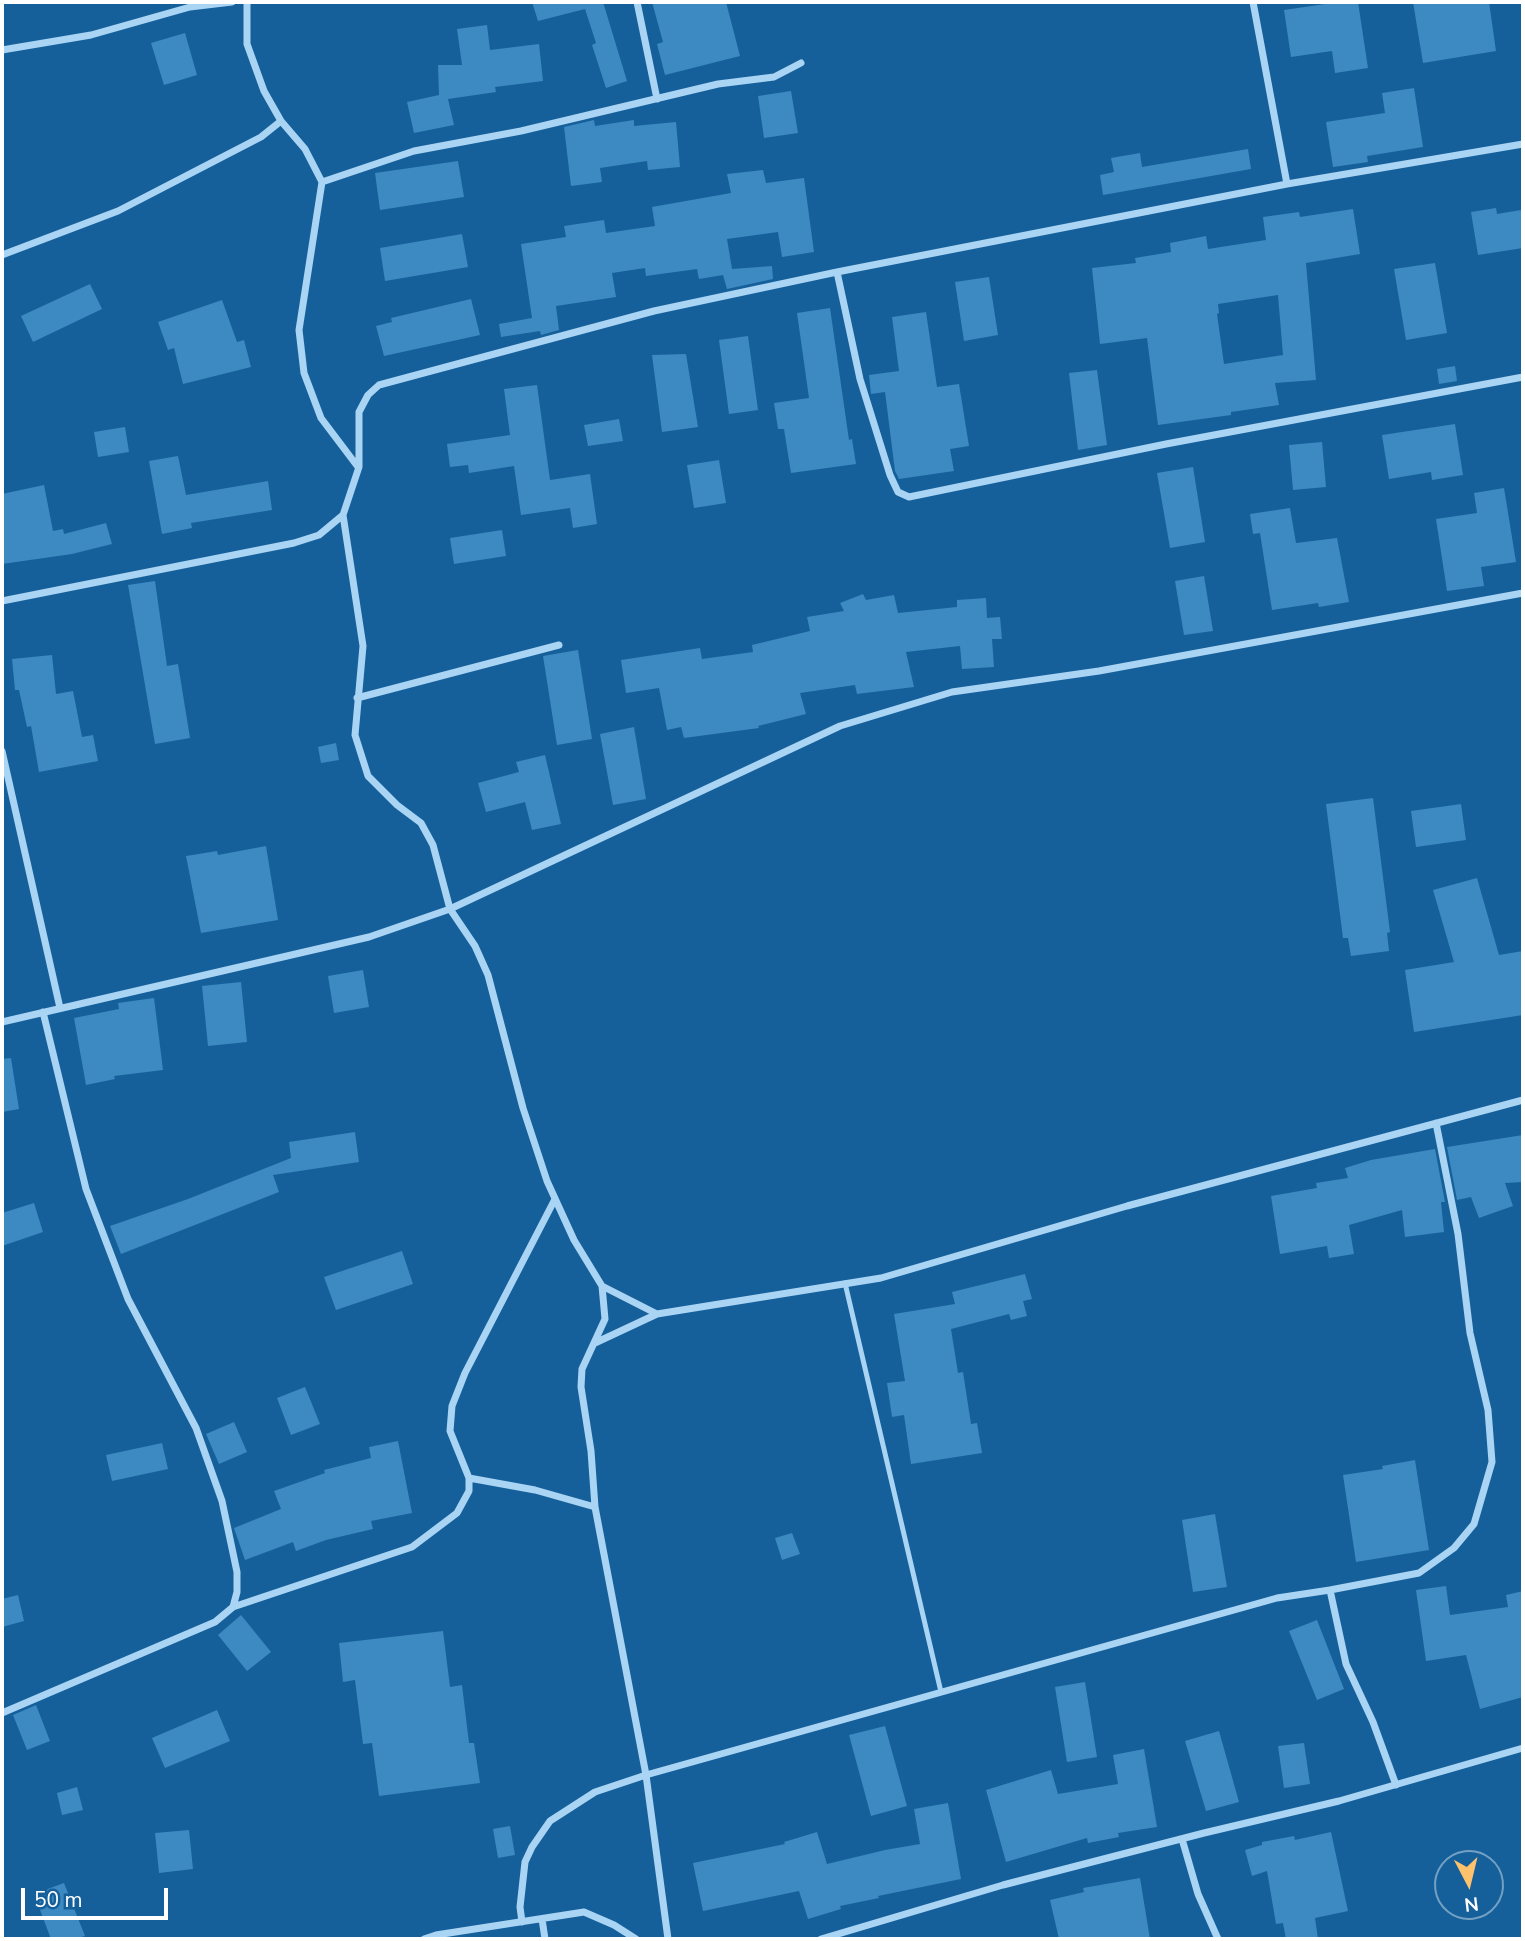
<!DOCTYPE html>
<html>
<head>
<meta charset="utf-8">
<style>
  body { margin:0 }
  #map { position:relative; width:1525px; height:1941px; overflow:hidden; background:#15609b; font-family:"Nunito Sans",sans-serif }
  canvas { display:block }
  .frame { position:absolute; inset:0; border:4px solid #fff; pointer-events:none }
  .north { position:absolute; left:1434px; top:1850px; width:70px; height:70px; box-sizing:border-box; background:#15609b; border:2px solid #73a0c3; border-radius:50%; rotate:173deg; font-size:19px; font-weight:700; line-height:28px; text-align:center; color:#fff }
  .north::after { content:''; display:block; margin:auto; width:24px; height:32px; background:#ffc26c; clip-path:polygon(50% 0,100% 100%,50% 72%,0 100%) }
  .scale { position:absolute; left:21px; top:1888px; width:147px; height:32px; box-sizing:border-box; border:4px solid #fff; border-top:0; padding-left:9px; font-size:21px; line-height:24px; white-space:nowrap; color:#fff; -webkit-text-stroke:5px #15609b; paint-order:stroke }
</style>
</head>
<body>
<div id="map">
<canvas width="1525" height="1941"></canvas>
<div class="frame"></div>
<div class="north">N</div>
<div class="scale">50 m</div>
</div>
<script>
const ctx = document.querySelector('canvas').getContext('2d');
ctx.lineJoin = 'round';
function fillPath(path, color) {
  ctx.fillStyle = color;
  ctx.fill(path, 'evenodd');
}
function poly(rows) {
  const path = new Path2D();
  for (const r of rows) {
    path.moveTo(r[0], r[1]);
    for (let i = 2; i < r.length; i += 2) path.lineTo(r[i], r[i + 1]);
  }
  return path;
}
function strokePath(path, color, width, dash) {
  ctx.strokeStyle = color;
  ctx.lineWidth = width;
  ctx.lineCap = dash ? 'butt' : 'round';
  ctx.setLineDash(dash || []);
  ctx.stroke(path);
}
fillPath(poly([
  [532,2,603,2,627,81,606,88,592,45,596,43,585,9,538,21],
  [652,2,726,2,740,56,665,75,657,44,663,42],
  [1324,2,1358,2,1368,68,1335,73,1332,51,1291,57,1284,10,1325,4],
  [1413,2,1489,2,1496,51,1423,63],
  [487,25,490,50,539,44,543,81,495,87,496,92,448,99,454,125,414,133,407,102,439,95,438,65,462,65,457,29],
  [185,33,197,75,164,85,151,43],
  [1414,88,1423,147,1367,156,1368,162,1333,167,1326,122,1385,113,1382,93],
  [791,91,798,133,764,138,758,96],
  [594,120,595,126,634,120,634,126,676,122,680,167,648,170,647,161,600,168,602,182,571,186,564,127],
  [1248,149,1251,169,1103,195,1100,175,1114,172,1111,158,1140,153,1142,167],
  [458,161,464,197,380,210,375,173],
  [763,170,766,183,804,178,814,252,782,257,778,232,727,239,732,269,772,266,773,279,727,289,723,275,699,279,697,269,646,276,645,268,612,273,616,297,556,306,559,330,541,335,540,331,501,337,499,324,532,318,521,244,566,237,564,226,604,220,606,233,655,226,652,207,731,193,727,174],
  [1496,208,1497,214,1521,210,1523,248,1478,255,1471,212],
  [1353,209,1360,254,1306,263,1316,380,1275,383,1279,405,1231,412,1231,415,1158,425,1147,338,1100,344,1092,268,1136,263,1135,258,1171,252,1170,243,1206,236,1208,249,1266,240,1263,217,1299,212,1300,217],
  [1278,295,1283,355,1224,364,1217,314,1219,313,1218,304],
  [462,234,468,267,385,281,380,248],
  [1435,263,1447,333,1406,340,1394,269],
  [989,277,998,335,964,341,955,282],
  [90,284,102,309,33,342,21,316],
  [471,299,480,335,384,356,376,326,392,322,391,318],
  [222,300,237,342,244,340,251,367,183,384,174,348,168,350,158,322],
  [830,308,849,440,852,439,856,464,791,473,784,429,778,429,774,403,809,398,797,313],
  [926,312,937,387,959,384,969,446,950,449,954,471,899,479,895,471,885,392,871,394,869,375,899,371,892,317],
  [748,336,758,410,729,414,719,340],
  [686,354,698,427,662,432,652,355],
  [1455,366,1457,381,1439,384,1437,369],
  [1097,370,1107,445,1078,450,1069,373],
  [537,385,550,480,590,474,597,524,573,528,570,508,521,515,514,466,469,473,468,465,450,467,447,444,510,435,504,389],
  [619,419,623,441,588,446,584,425],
  [1455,424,1463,475,1432,480,1431,472,1389,479,1382,435],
  [125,427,129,452,98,457,94,432],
  [1322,442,1326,487,1293,490,1289,445],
  [178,456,186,495,268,481,272,510,191,523,192,528,162,534,149,461],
  [719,460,726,503,694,508,687,465],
  [1193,467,1205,542,1170,548,1157,473],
  [44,485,53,531,63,529,64,534,106,523,112,544,72,554,2,564,2,494],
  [1504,488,1516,562,1481,567,1484,586,1447,591,1436,519,1477,513,1474,493],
  [1290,508,1296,543,1337,538,1349,602,1319,607,1318,603,1272,610,1260,533,1253,534,1250,514],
  [502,530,506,556,454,564,450,538],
  [1204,576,1213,631,1184,635,1175,581],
  [155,581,167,666,178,664,190,738,155,744,128,585],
  [863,594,866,600,894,595,898,613,957,607,957,600,986,598,987,618,1000,617,1002,639,992,639,994,667,962,669,960,646,906,652,914,687,857,694,855,685,800,693,806,714,758,726,759,728,684,738,681,727,667,730,659,688,626,693,621,660,700,648,702,659,753,652,752,645,810,631,807,617,844,611,840,603],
  [578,650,592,739,557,745,543,656],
  [52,655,56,694,73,691,82,737,93,735,98,761,39,772,31,726,27,727,19,690,15,690,12,659],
  [634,727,646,799,613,805,600,734],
  [336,743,339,760,321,763,318,747],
  [545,755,561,824,532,830,525,802,486,812,478,783,519,772,516,762],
  [1373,798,1390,932,1387,933,1389,951,1351,956,1348,938,1343,938,1326,804],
  [1461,804,1466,840,1416,847,1411,811],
  [266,846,278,920,201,933,186,856,217,851,218,855],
  [1477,878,1499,955,1523,951,1523,1015,1414,1032,1405,970,1454,962,1433,890],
  [363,970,369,1007,334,1013,328,976],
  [241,982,247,1042,208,1046,202,986],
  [154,998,163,1070,114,1076,115,1079,86,1085,74,1018,119,1009,118,1003],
  [11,1058,19,1109,2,1112,2,1059],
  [355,1132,359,1162,273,1175,279,1192,121,1254,110,1226,188,1199,291,1158,289,1142],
  [1523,1135,1523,1182,1505,1183,1513,1206,1479,1218,1471,1197,1457,1200,1447,1147],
  [1435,1149,1445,1202,1441,1202,1444,1232,1405,1237,1402,1210,1349,1225,1354,1254,1329,1258,1327,1246,1280,1254,1271,1196,1317,1188,1316,1183,1348,1178,1345,1168,1371,1160],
  [34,1203,43,1232,2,1246,2,1213],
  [402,1251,413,1284,336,1310,324,1277],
  [1025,1274,1032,1299,1023,1301,1027,1316,1011,1320,1009,1314,951,1329,958,1373,963,1372,971,1424,977,1423,982,1453,911,1464,904,1415,892,1417,887,1383,905,1381,894,1314,955,1304,952,1292],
  [305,1387,320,1424,291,1435,277,1398],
  [234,1422,247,1452,219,1464,206,1434],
  [398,1441,412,1513,371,1521,373,1529,326,1540,296,1551,293,1542,245,1560,234,1528,281,1509,274,1491,325,1473,324,1470,371,1458,369,1447],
  [162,1443,168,1469,112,1481,106,1455],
  [1415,1460,1429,1550,1356,1562,1343,1475,1383,1469,1382,1466],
  [1215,1514,1227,1587,1193,1592,1182,1520],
  [792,1533,800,1554,782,1560,775,1538],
  [1446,1586,1450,1615,1508,1607,1506,1595,1523,1591,1523,1697,1480,1709,1466,1655,1426,1661,1416,1590],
  [18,1595,24,1621,2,1627,2,1599],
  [241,1615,271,1652,247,1671,218,1635],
  [1317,1620,1344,1689,1317,1700,1289,1631],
  [443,1631,450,1687,462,1685,469,1743,474,1743,480,1783,379,1796,372,1743,363,1744,355,1680,343,1682,339,1643],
  [1085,1682,1097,1757,1067,1762,1055,1687],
  [36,1705,50,1741,27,1750,13,1715],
  [217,1710,230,1741,165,1768,152,1738],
  [885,1726,907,1806,871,1816,849,1735],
  [1219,1731,1239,1802,1206,1811,1185,1741],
  [1304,1743,1310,1784,1284,1788,1278,1746],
  [1144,1749,1157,1827,1118,1833,1119,1837,1088,1843,1087,1838,1006,1862,986,1790,1051,1770,1058,1794,1118,1784,1113,1755],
  [77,1787,83,1810,62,1815,57,1793],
  [948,1803,961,1879,878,1896,879,1898,840,1906,841,1909,808,1919,799,1891,703,1911,693,1863,785,1844,784,1842,817,1832,827,1864,885,1850,920,1844,914,1809],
  [510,1826,515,1855,498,1858,493,1829],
  [189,1830,193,1869,159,1873,155,1833],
  [1331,1832,1348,1911,1315,1918,1318,1939,1286,1939,1283,1923,1276,1924,1267,1871,1252,1876,1245,1850,1262,1845,1262,1842,1294,1836,1295,1840],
  [1140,1878,1150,1939,1059,1939,1050,1900,1084,1892,1083,1888],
  [64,1883,85,1936,75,1939,51,1939,34,1894]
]), '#3d89c1');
strokePath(poly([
  [845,1283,941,1692]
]), '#aad4f3', 5);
strokePath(poly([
  [247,2,247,44,264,91,281,121,305,149,322,182,299,330,304,373,321,418,358,467],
  [637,2,657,99],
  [1253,2,1287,184],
  [2,50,91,35,190,7,232,2],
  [1523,144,1287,184,837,272,654,311,379,385,368,395,359,412,359,467,343,515,363,646,355,735,368,776,397,805,421,823,433,845,450,909,840,726,952,692,1099,671,1523,593],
  [322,182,414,151,521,131,718,84,774,77,801,63],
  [2,255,118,211,261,137,281,121],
  [837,272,860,379,890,475,898,492,909,497,1166,444,1523,377],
  [2,601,294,543,319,535,343,515],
  [357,698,559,645],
  [2,751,60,1008],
  [2,1022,369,937,450,909,475,946,488,975,523,1108,547,1181,574,1240,602,1286,605,1319,582,1369,581,1387,591,1451,595,1507,646,1775,668,1939],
  [602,1286,657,1314],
  [595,1343,657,1314,881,1278,1127,1206,1523,1100],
  [469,1478,535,1490,595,1507],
  [233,1607,412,1547,457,1513,469,1491,469,1478,450,1431,452,1406,465,1373,555,1199],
  [2,1713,215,1622,233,1607,237,1592,237,1572,222,1501,196,1428,128,1299,86,1189,43,1012],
  [1396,1785,1373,1722,1346,1664,1330,1590,1419,1573,1454,1548,1474,1524,1492,1462,1488,1410,1470,1333,1458,1234,1436,1123],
  [1182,1839,1198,1894,1218,1939],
  [542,1919,545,1939],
  [522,1922,520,1907,525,1862,532,1847,550,1821,595,1792,646,1775,1277,1598,1330,1590],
  [424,1939,436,1935,584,1912,614,1925,636,1939],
  [821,1939,1003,1885,1204,1833,1339,1801,1523,1748]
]), '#aad4f3', 7);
</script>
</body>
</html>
